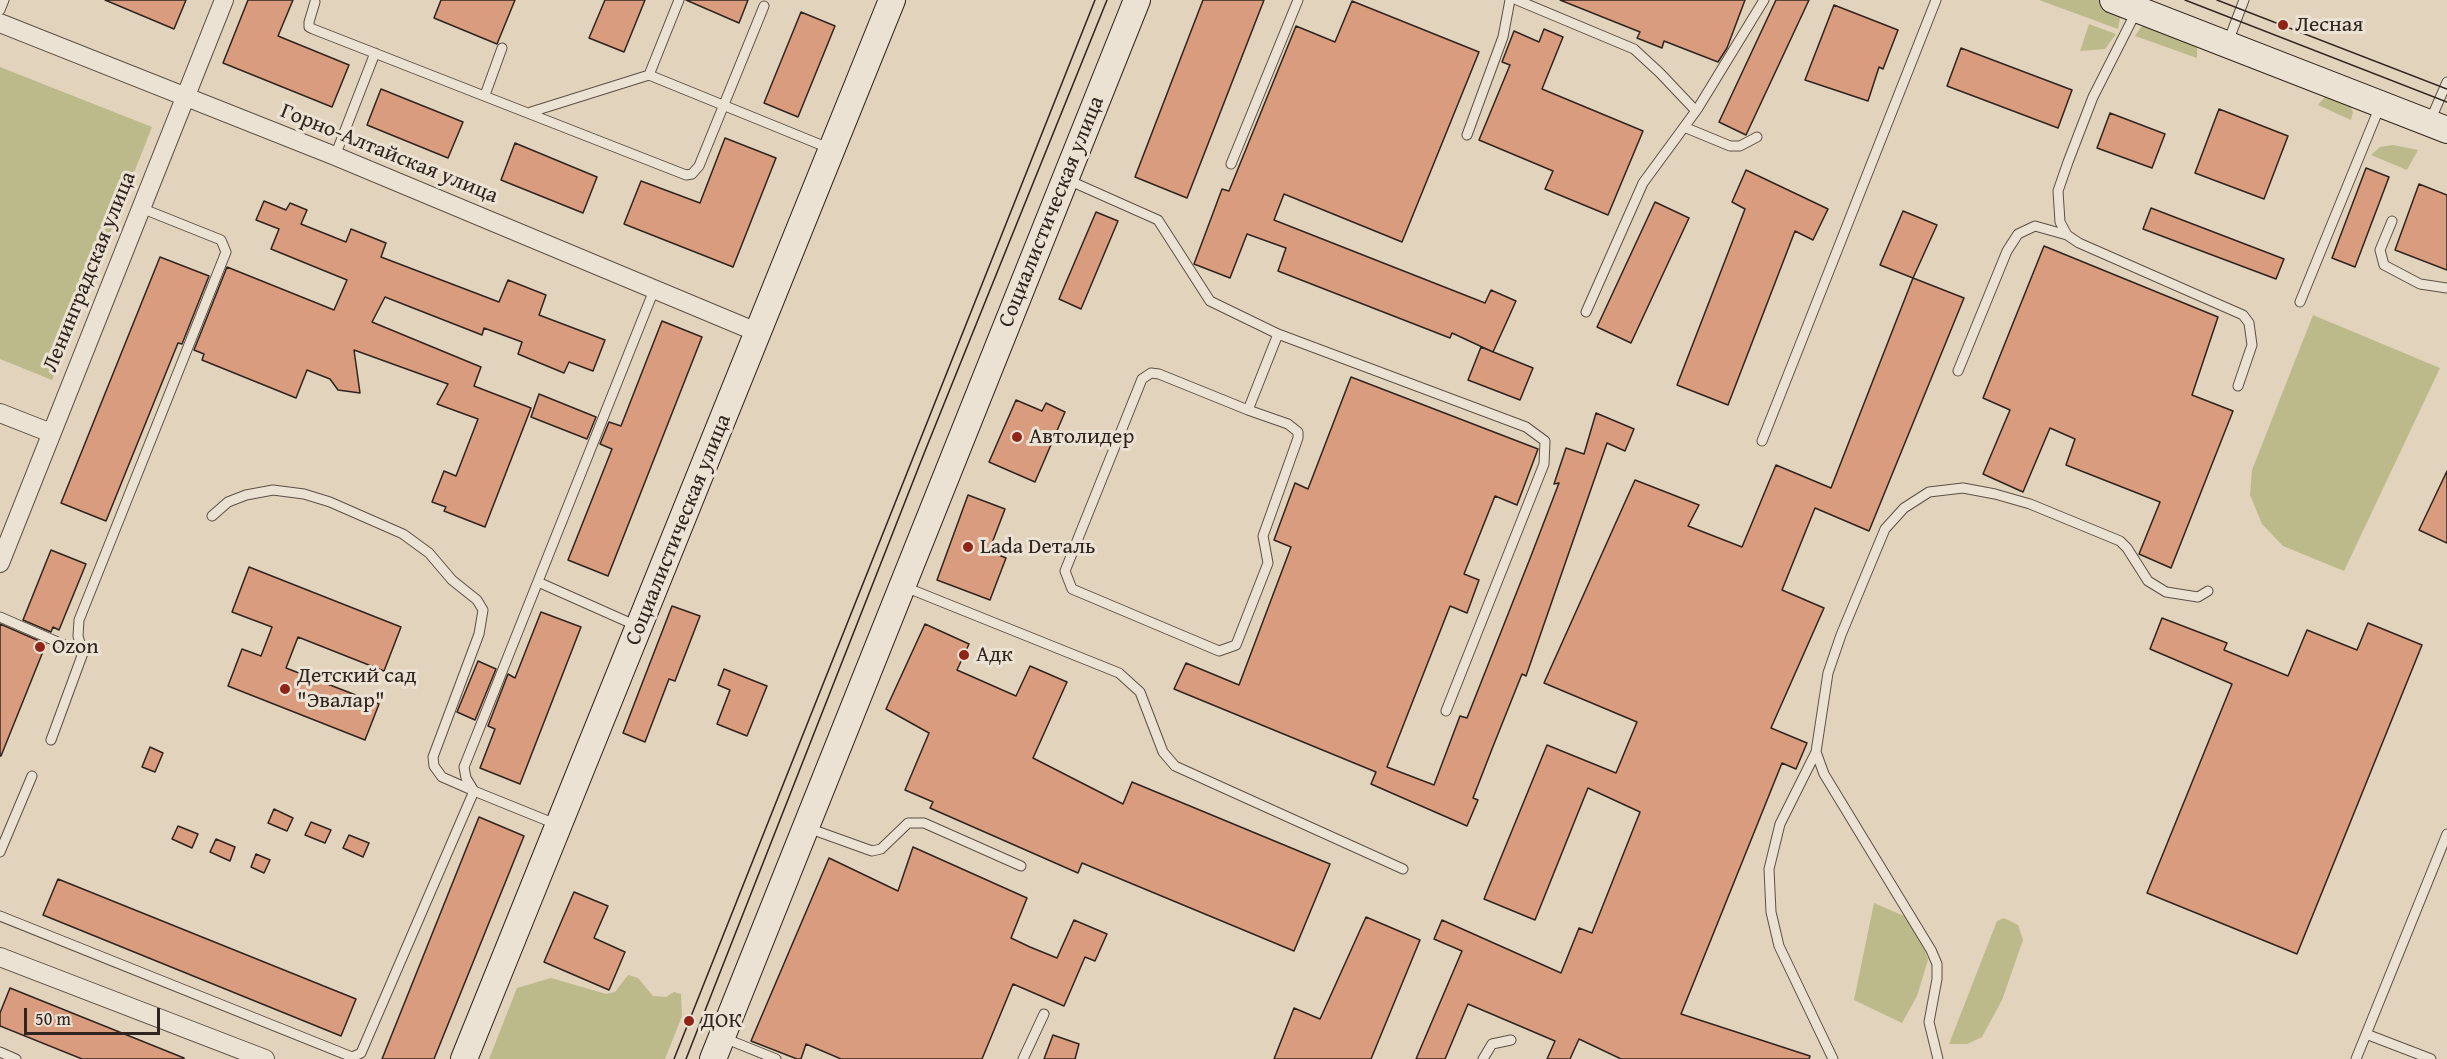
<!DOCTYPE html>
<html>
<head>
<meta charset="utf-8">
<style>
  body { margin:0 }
  #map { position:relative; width:2447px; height:1059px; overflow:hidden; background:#e2d3bc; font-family:"Gentium Book Plus",serif }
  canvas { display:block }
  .scale { position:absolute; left:24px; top:1008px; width:136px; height:27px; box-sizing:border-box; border:3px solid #30241e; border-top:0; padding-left:8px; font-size:18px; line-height:21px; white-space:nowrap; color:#30241e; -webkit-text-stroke:4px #ece2d3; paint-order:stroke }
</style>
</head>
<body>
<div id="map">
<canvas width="2447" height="1059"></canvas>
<div class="scale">50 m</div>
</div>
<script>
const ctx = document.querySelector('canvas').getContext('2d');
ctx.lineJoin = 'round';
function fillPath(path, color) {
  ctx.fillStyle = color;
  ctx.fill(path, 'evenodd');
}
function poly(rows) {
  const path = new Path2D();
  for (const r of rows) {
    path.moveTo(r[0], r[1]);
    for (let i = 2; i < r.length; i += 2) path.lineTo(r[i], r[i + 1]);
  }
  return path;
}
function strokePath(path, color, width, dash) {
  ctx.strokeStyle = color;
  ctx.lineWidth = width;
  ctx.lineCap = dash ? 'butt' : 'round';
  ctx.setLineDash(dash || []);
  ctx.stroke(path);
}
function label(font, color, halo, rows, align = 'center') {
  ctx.font = font + ' "Gentium Book Plus",serif';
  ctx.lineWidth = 6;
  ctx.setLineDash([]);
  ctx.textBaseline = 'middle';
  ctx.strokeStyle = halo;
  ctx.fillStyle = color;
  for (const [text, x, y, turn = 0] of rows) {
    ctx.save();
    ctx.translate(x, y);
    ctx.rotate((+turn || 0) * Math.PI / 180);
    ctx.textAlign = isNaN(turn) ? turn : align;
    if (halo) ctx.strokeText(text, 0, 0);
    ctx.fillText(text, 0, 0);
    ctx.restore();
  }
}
fillPath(poly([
  [2039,0,2105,0,2116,8,2120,18,2118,29],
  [2151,22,2197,45,2197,58,2135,36,2141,27],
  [2089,24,2116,34,2105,49,2080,51],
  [0,67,152,127,52,380,0,359],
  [2328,93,2347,99,2353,112,2351,120,2318,105],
  [2393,145,2418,150,2407,170,2371,155,2380,147],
  [2313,315,2440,368,2344,571,2283,546,2262,524,2250,495,2252,470],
  [1874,903,1904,916,1921,938,1928,960,1917,996,1902,1023,1854,1000],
  [2004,918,2018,925,2023,940,2002,1000,1982,1037,1967,1044,1949,1044,1997,921],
  [628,975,638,978,653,996,666,997,674,992,681,994,682,1016,665,1059,489,1059,517,988,551,978,606,994,615,992]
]), '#bcba8b');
const building = poly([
  [105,0,186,0,174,29,105,0],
  [248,0,293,0,278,36,349,65,332,107,223,63,248,0],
  [441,0,515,0,497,44,434,18,441,0],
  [605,0,645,0,624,52,589,38,605,0],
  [686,0,748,0,739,23,686,0],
  [1203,0,1264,0,1187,198,1135,177,1203,0],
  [1560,0,1745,0,1727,48,1718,62,1664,41,1662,48,1637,38,1640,32,1560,0],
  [1776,0,1809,0,1746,135,1719,122,1776,0],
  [1352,1,1479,52,1402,242,1284,194,1274,220,1485,303,1491,290,1516,301,1493,352,1452,333,1450,338,1278,271,1286,248,1247,234,1230,278,1194,264,1222,189,1229,191,1296,26,1335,42,1352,1],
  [1834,5,1898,30,1883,69,1879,67,1868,101,1805,80,1834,5],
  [801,12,835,26,798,117,764,103,801,12],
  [1544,29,1563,37,1542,89,1643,131,1608,215,1545,189,1553,171,1479,140,1510,65,1502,62,1514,31,1539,42,1544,29],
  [1961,48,2072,90,2058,128,1947,86,1961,48],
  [381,89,463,122,448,158,367,125,381,89],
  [2219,109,2288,136,2264,199,2195,173,2219,109],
  [2110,113,2165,134,2152,168,2097,148,2110,113],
  [725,138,776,158,733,267,624,224,641,181,700,203,725,138],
  [515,143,597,177,583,213,501,180,515,143],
  [2366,168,2389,177,2355,267,2332,258,2366,168],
  [1746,170,1828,209,1813,240,1795,231,1728,405,1677,385,1745,209,1732,202,1746,170],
  [2419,184,2447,195,2447,270,2395,250,2419,184],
  [264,201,286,210,290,203,307,210,301,224,346,242,351,229,386,243,381,257,499,302,508,280,546,295,539,315,605,340,593,371,569,362,564,373,518,354,522,342,484,328,482,335,385,297,372,322,481,367,474,386,531,408,485,527,444,511,446,507,432,502,444,471,456,476,478,419,437,404,448,384,354,350,360,393,338,390,330,379,307,370,296,398,202,360,204,354,194,350,227,267,334,310,347,280,271,249,279,229,256,220,264,201],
  [1655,202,1689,218,1631,343,1597,327,1655,202],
  [2151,208,2284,259,2276,279,2143,229,2151,208],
  [1903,211,1937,225,1913,278,1880,265,1903,211],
  [1096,212,1118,221,1081,309,1059,299,1096,212],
  [2044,246,2218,317,2192,395,2233,411,2171,568,2139,554,2160,502,2066,465,2075,439,2050,428,2023,492,1983,474,2010,410,1983,398,2044,246],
  [160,257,209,276,182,344,178,343,106,521,61,503,160,257],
  [1913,278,1964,298,1869,531,1815,508,1782,590,1824,608,1771,728,1807,743,1796,769,1782,763,1681,1014,1810,1056,1809,1059,1621,1059,1579,1039,1570,1059,1547,1059,1555,1041,1468,1004,1445,1059,1416,1059,1462,951,1434,939,1442,920,1561,973,1579,928,1592,933,1640,812,1588,788,1535,920,1484,899,1547,745,1616,773,1637,722,1544,683,1635,480,1699,505,1688,526,1742,547,1776,465,1831,488,1913,278],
  [662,321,702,337,608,576,568,560,612,449,600,444,609,422,621,426,662,321],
  [1481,347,1533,368,1520,400,1468,380,1481,347],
  [1351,377,1538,449,1517,505,1495,496,1464,574,1479,580,1467,613,1450,606,1387,767,1434,785,1460,716,1467,718,1531,556,1559,483,1554,484,1566,448,1584,454,1596,413,1634,429,1625,451,1607,443,1526,676,1522,674,1492,749,1473,798,1478,800,1467,826,1371,784,1376,772,1174,689,1186,663,1239,685,1291,547,1274,540,1295,483,1308,489,1351,377],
  [539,394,596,417,587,439,531,417,539,394],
  [1016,400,1042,411,1046,403,1065,412,1035,482,989,462,1016,400],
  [2447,471,2447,543,2419,530,2447,471],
  [968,495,1005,509,989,551,1006,558,990,600,937,580,968,495],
  [51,550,86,564,59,630,53,627,51,632,23,620,51,550],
  [249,567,401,627,384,671,298,637,286,668,379,704,365,740,228,686,242,649,261,656,272,627,232,612,249,567],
  [672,606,700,616,675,681,669,679,645,742,623,733,672,606],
  [541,612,581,627,520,784,480,768,495,729,488,726,508,674,515,678,541,612],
  [2162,618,2227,643,2224,650,2288,676,2307,630,2357,650,2368,623,2422,645,2297,954,2147,893,2232,684,2150,649,2162,618],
  [0,624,46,644,1,756,0,756,0,624],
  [925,624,969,644,957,670,1016,696,1030,666,1067,682,1033,758,1123,804,1132,782,1330,864,1294,951,1082,863,1078,873,930,808,933,802,905,790,929,733,886,709,925,624],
  [478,661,496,669,475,720,457,712,478,661],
  [724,669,767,686,747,736,717,724,730,690,718,685,724,669],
  [150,747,163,753,155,772,142,767,150,747],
  [274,809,293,818,287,831,268,823,274,809],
  [479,817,524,836,434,1059,382,1059,479,817],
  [311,822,331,830,325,843,305,835,311,822],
  [178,826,198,834,192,848,172,839,178,826],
  [349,835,369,843,363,857,343,848,349,835],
  [216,839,235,847,230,861,210,852,216,839],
  [913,847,1027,898,1011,938,1030,947,1057,958,1074,920,1107,934,1095,961,1085,957,1064,1006,1013,984,982,1059,841,1059,806,1044,801,1059,797,1059,751,1041,829,858,898,891,913,847],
  [256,854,270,860,264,873,251,867,256,854],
  [58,879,356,999,341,1036,43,915,58,879],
  [574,892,608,906,594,938,625,952,609,990,544,962,574,892],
  [1366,917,1420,940,1371,1059,1274,1059,1294,1008,1320,1019,1366,917],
  [10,988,184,1058,184,1059,82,1059,0,1026,0,1013,10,988],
  [1053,1035,1079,1044,1075,1059,1044,1059,1053,1035]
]);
fillPath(building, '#da9c7e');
strokePath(building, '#30241e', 1.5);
const lane = poly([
  [679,0,649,75,831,149],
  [1517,0,1634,49,1660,73,1696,111],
  [315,2,309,22,309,27,313,29,686,175,692,174,699,166,764,6],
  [0,10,4,0],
  [2136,12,2093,97,2068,162,2058,191,2060,222,2067,235,2079,243,2243,315,2249,323,2252,345,2238,386],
  [2228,42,2244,0],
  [485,95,502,48],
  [531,112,649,75],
  [2430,121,2447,82],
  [1684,127,1730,146,1740,146,1757,137],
  [1467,135,1503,37,1510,0],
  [335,156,375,53],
  [1231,164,1298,0],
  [1068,180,1158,220,1210,301,1278,334,1248,410,1159,374,1151,373,1142,379,1065,571,1072,589,1219,651,1236,645,1268,563,1263,536,1298,438,1298,432,1288,424,1248,410],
  [2392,221,2380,250,2384,265,2420,284,2447,288],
  [2300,302,2380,106],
  [1586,312,1643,183,1698,108,1764,0],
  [1278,334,1526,427,1545,441,1544,464,1446,711],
  [1958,371,2007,251,2018,234,2035,226,2067,235],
  [1762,441,1936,0],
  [212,516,228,502,246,495,273,490,304,494,330,502,403,534,429,553,452,580,477,600,483,610,479,634,433,757,434,766,442,777,474,791],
  [538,582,637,626],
  [905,587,1119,673,1140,692,1163,752,1175,766,1403,869],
  [0,617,83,653],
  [51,740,83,653,78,636,79,620,226,252,221,240,141,208],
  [1816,752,1824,774,1931,950,1937,964,1937,979,1929,1022,1938,1059],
  [474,791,466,778,464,767,654,290],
  [808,828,872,851,881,849,908,823,924,823,1021,866],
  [0,852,32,776],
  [0,916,352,1057,361,1053,474,791,558,825],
  [2366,1034,2431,1059],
  [724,1038,776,1059],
  [0,1052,16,1059],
  [1023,1059,1044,1014],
  [1483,1059,1492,1044,1511,1040],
  [1833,1059,1779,946,1771,912,1769,869,1780,824,1816,752,1828,673,1841,635,1885,529,1904,508,1929,492,1963,488,1995,494,2030,504,2120,541,2127,548,2148,581,2166,592,2198,597,2208,591],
  [2356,1059,2447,834]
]);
const street = poly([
  [0,23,335,156,759,333],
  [0,413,51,433],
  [0,563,224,0],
  [0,957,265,1059]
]);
const secondary = poly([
  [2113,0,2447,130],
  [464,1059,892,0],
  [713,1059,1137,0]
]);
strokePath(lane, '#5c5046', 11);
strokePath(street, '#5c5046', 20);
strokePath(secondary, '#30241e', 28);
strokePath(lane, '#ece2d3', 9);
strokePath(street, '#ece2d3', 18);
strokePath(secondary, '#ece2d3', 26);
strokePath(poly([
  [2185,0,2447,102],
  [2217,0,2447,89],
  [674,1059,1095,0],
  [686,1059,925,451,1107,0]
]), '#30241e', 1.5);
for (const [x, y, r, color] of [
  [2283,25,6,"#8f2418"],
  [1017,437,6,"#8f2418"],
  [968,547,6,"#8f2418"],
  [40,647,6,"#8f2418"],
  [964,655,6,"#8f2418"],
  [285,689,6,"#8f2418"],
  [689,1021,6,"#8f2418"]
]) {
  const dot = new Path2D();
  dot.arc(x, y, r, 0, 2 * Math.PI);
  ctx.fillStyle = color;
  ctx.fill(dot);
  strokePath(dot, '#ece2d3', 2);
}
label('22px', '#30241e', '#ece2d3', [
  ["Лесная",2295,25],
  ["Автолидер",1029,437],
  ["Lada Dеталь",980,547],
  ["Ozon",52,647],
  ["Адк",976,655],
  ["Детский сад",297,676],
  ["\"Эвалар\"",297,701],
  ["ДОК",701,1021]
], 'left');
label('22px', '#30241e', '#ece2d3', [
  ["Горно-Алтайская улица",389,154,22],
  ["Социалистическая улица",1052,212,-68],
  ["Ленинградская улица",90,272,-68],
  ["Социалистическая улица",679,530,-68]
]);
</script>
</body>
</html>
